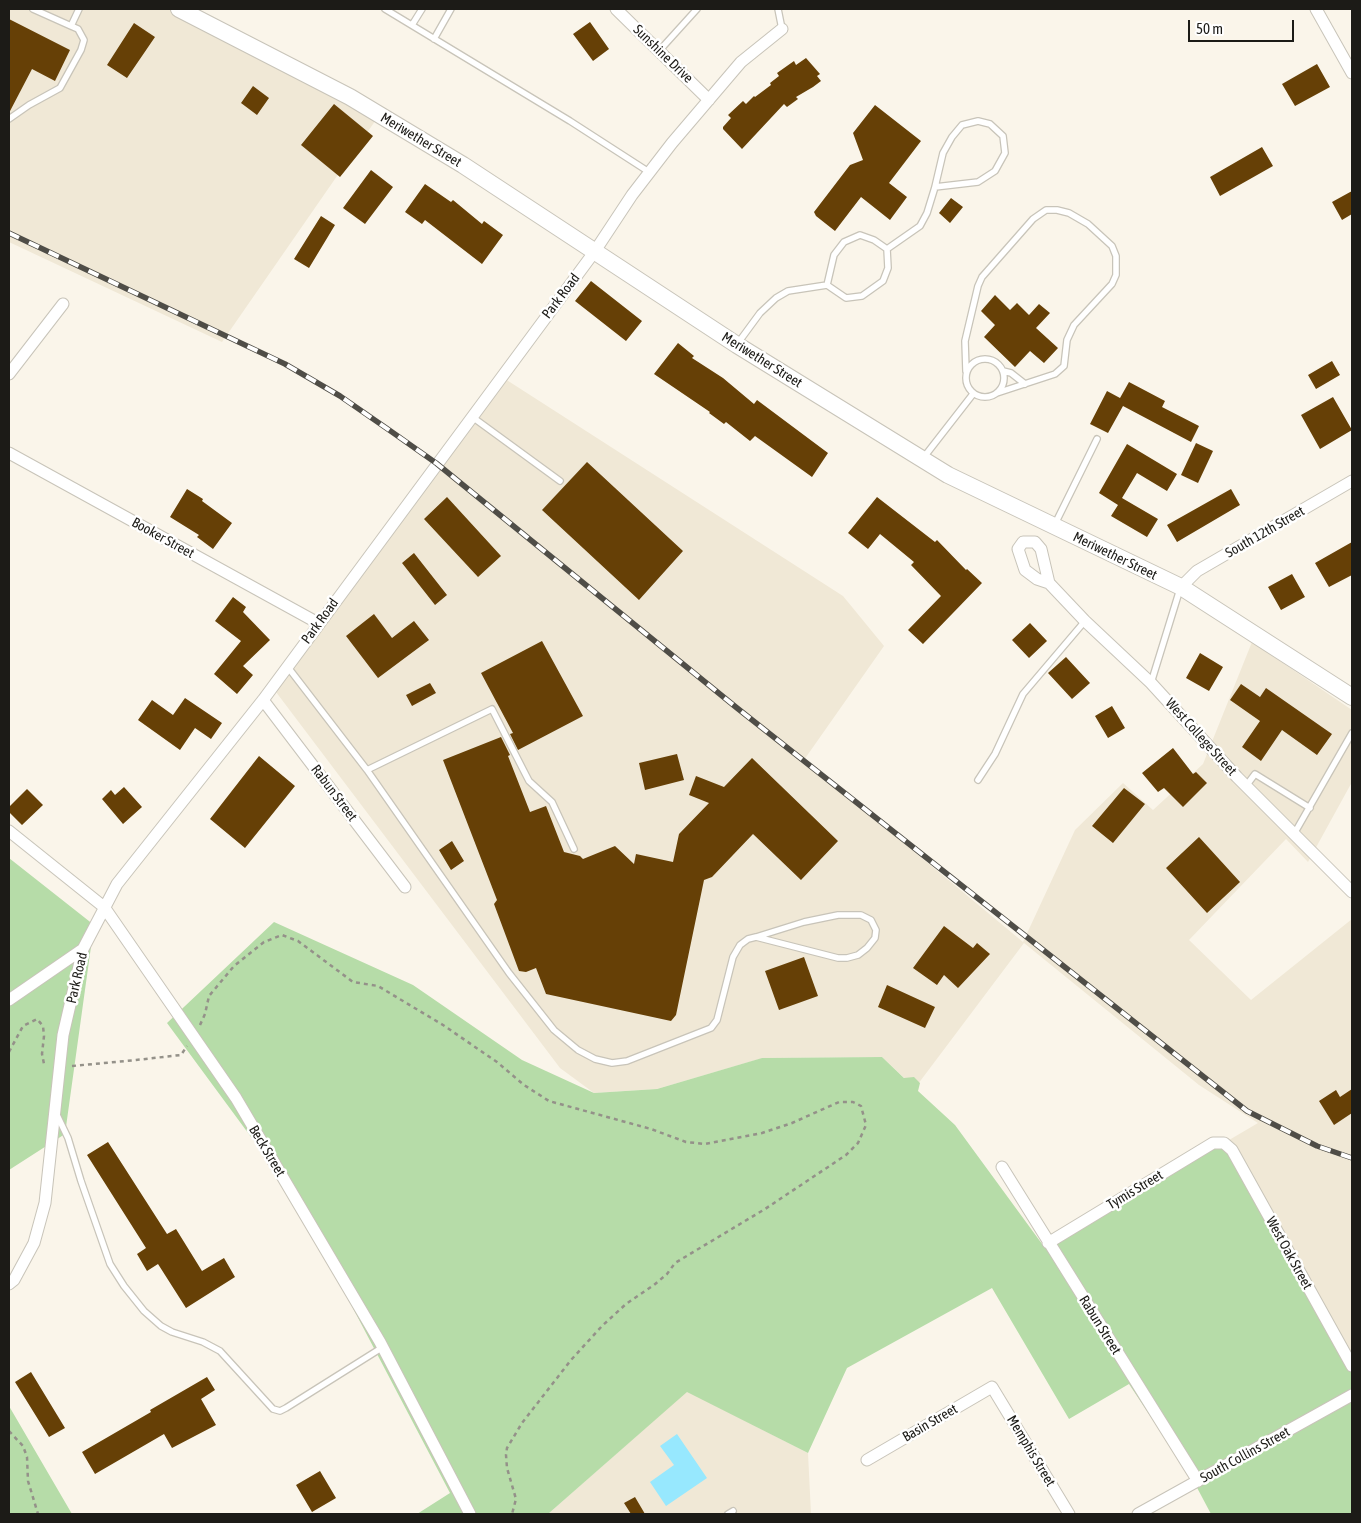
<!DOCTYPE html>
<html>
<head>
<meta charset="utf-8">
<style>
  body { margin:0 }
  #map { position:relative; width:1361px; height:1523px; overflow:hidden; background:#faf5ea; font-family:"Asap Condensed",sans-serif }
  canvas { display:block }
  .frame { position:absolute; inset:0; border:10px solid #1c1b17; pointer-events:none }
  .scale { position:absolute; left:1188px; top:20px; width:106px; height:22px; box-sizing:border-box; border:2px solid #1c1b17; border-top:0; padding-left:6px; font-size:15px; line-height:18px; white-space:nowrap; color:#1c1b17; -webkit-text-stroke:4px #fff; paint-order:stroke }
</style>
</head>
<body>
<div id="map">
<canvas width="1361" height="1523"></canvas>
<div class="frame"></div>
<div class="scale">50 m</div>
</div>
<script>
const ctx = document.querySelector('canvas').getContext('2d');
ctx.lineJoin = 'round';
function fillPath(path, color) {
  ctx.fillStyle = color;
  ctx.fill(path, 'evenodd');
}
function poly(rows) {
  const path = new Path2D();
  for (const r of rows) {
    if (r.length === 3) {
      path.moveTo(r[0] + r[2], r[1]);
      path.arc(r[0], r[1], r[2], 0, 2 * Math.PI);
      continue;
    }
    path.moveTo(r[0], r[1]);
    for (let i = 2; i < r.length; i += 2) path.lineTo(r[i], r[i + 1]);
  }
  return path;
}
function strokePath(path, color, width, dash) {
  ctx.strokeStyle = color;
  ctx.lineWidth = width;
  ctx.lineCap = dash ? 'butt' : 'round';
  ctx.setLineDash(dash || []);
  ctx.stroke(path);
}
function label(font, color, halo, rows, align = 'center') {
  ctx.font = font + ' "Asap Condensed",sans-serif';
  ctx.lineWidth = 5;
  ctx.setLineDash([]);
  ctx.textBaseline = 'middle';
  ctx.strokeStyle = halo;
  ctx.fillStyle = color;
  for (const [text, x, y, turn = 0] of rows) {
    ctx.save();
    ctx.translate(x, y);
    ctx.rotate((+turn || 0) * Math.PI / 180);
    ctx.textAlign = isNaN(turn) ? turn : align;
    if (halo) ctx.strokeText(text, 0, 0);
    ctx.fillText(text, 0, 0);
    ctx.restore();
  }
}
fillPath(poly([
  [9,9,174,9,380,114,222,342,9,242],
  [502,377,843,596,884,646,804,760,1023,942,1075,830,1123,783,1153,810,1203,764,1252,642,1352,710,1352,782,1308,862,1286,839,1189,940,1251,1000,1352,919,1352,1366,1224,1143,1258,1123,1199,1085,1024,943,915,1088,882,1057,763,1058,657,1089,594,1093,560,1068,276,692],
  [687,1391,808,1453,811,1514,548,1514]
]), '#f0e8d6');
fillPath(poly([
  [9,858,94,925,65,1134,9,1170],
  [274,922,413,985,522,1060,594,1093,657,1089,762,1058,882,1057,904,1078,914,1077,920,1083,918,1091,955,1125,1045,1248,1224,1143,1352,1366,1352,1514,1211,1514,1194,1482,1129,1384,1069,1419,992,1288,847,1368,808,1453,687,1392,548,1514,417,1514,450,1493,293,1194,167,1023],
  [9,1406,72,1514,9,1514]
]), '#b6dca8');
fillPath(poly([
  [677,1434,707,1478,666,1506,650,1482,674,1465,660,1446]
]), '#97e8fe');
fillPath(poly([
  [9,19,70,50,55,81,32,69,9,113],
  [590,22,609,49,593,61,573,34],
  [134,23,155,37,127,78,107,65],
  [806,58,820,74,817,76,821,81,813,87,796,97,798,99,787,107,784,104,742,149,723,129,723,127,731,118,728,115,743,101,746,104,754,96,755,97,771,85,770,83,779,76,777,73,794,61,796,65],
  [1317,64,1330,87,1295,106,1282,84],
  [253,86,269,98,257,115,241,103],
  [334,104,373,136,340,177,301,145],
  [875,105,921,141,889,183,907,197,890,220,861,197,835,231,816,216,814,212,850,165,863,160,853,133],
  [1262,147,1273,166,1220,196,1210,177],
  [371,170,393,187,365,224,343,208],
  [425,184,451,202,453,200,482,224,484,221,503,235,482,264,425,220,422,224,405,212],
  [1352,191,1352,214,1342,220,1332,202],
  [951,198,963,207,950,223,939,213],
  [321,216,335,225,309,268,294,259],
  [591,281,642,321,626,341,575,301],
  [995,295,1010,310,1017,303,1029,315,1039,304,1050,313,1036,328,1058,348,1044,363,1030,351,1015,367,984,337,995,325,981,311],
  [678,343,694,356,692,358,723,378,754,404,757,400,828,453,812,477,755,436,750,441,726,422,724,424,709,413,710,412,654,374],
  [1332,361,1340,375,1316,389,1308,375],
  [1129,382,1165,401,1162,407,1199,426,1191,442,1123,406,1108,433,1090,424,1107,391,1120,398],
  [1333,397,1352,430,1320,449,1301,415],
  [1196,443,1213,451,1198,483,1181,475],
  [1127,444,1177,474,1167,491,1137,473,1122,498,1158,519,1147,537,1111,516,1118,505,1099,493],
  [587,462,683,551,639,600,542,510],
  [187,489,203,499,202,501,232,523,213,549,197,537,199,535,170,517],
  [1231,489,1240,505,1177,542,1167,525],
  [447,497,501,556,478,577,424,519],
  [877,497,935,542,937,540,966,570,967,569,982,583,923,644,908,630,941,596,911,565,914,562,880,534,868,549,848,533],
  [1352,542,1352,575,1329,587,1315,563],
  [414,553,447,595,435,605,402,563],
  [1292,574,1305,597,1281,610,1268,587],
  [233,597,246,607,243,612,270,640,243,666,253,675,237,694,214,674,241,641,215,621],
  [374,614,392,638,414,621,429,640,378,678,346,636],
  [1030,623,1047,641,1029,658,1012,640],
  [542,641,583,716,518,750,510,734,513,733,481,673],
  [1200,653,1223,667,1209,691,1186,678],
  [1066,657,1090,683,1072,699,1048,673],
  [430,683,436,693,412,706,406,695],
  [1241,684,1260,697,1266,688,1332,734,1317,755,1282,730,1261,761,1242,747,1260,721,1230,700],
  [185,698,222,723,211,739,195,728,180,750,138,720,152,700,173,715],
  [1112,706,1125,728,1108,738,1095,716],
  [501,737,510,755,508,756,530,812,546,806,564,852,580,856,583,859,615,846,634,864,636,854,673,862,679,834,709,803,689,795,696,776,724,787,752,758,838,841,801,880,753,834,712,877,704,880,676,1015,671,1021,546,994,536,968,526,972,519,971,494,904,497,900,443,760],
  [1173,748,1193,774,1196,772,1207,783,1183,807,1164,788,1158,792,1142,773],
  [677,754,684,780,645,790,639,763],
  [259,756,295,786,245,848,210,819],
  [124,787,142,807,123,824,102,799,111,790,115,795],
  [1124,788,1145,804,1113,843,1092,826],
  [27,789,43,805,22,825,9,812,9,807],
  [1199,837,1240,882,1207,913,1166,868],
  [452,841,464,861,451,870,439,850],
  [944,926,973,948,977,943,990,954,958,988,944,975,937,985,913,968],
  [804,957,818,996,779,1010,765,971],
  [887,985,935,1007,925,1028,878,1007],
  [1352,1089,1352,1113,1334,1125,1319,1101,1336,1090,1340,1097],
  [108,1142,167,1234,176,1229,202,1271,224,1258,235,1277,186,1308,158,1264,147,1271,137,1254,146,1248,87,1155],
  [31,1372,65,1428,49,1437,15,1382],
  [207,1377,215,1390,201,1399,216,1425,172,1448,164,1434,95,1474,82,1452,151,1412,150,1410],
  [320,1471,336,1498,312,1512,296,1485],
  [635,1497,645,1514,631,1514,624,1503]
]), '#664006');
const lane = poly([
  [33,9,71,26,79,9],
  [385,9,570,121,649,172],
  [778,9,782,29],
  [412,25,422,9],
  [434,39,451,9],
  [659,51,697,9],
  [9,119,29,105,60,88,81,50,84,40,78,29,71,26],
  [887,249,920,226,927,213,935,187,943,153,952,137,962,125,978,121,990,124,1003,136,1005,153,995,171,978,182,935,187],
  [738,343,760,313,776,298,788,291,827,285,846,298,862,296,883,281,888,268,887,249,874,240,860,235,844,242,834,255,827,285],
  [985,378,19],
  [966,371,965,341,978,286,982,277,1033,219,1046,210,1057,210,1069,213,1088,224,1112,246,1116,256,1116,275,1112,284,1074,325,1067,340,1064,366,1055,374,997,393],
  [1003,371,1011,373,1025,384],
  [471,416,560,481],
  [924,457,973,394],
  [1055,524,1097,439],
  [287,666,367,770,492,709,529,781,552,802,574,849],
  [1151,683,1180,589],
  [367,770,509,973,554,1030,578,1050,595,1059,612,1063,627,1061,711,1028,717,1020,733,957,740,945,748,939,756,937,804,922,838,915,861,915,871,920,876,930,875,938,867,948,858,955,847,958,838,958,756,937],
  [978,780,995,754,1023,694,1085,621],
  [1246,786,1255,774,1310,808],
  [1294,834,1352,733],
  [57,1115,68,1138,81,1181,110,1264,124,1286,144,1311,161,1326,172,1332,203,1342,220,1351,273,1409,280,1411,286,1408,383,1347],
  [728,1514,733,1511]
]);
const street = poly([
  [616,9,709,100],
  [1316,9,1352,73],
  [9,374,63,304],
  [9,453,318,623],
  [1049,583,1041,549,1035,542,1023,542,1018,549,1025,570,1037,579,1049,583,1085,621,1151,683,1237,777,1352,892],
  [1181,587,1197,571,1352,481],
  [263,700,405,887],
  [9,831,104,907,236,1098,380,1342,470,1514],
  [9,1000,83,949],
  [1002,1167,1198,1481],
  [1048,1243,1213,1143,1224,1143,1232,1150,1352,1366],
  [9,1284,14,1280,34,1243,45,1203,63,1035,83,949,117,884,263,700,595,251,632,195,672,143,741,62,782,29],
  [867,1460,992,1387,1069,1514],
  [1138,1514,1352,1395]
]);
const secondary = poly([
  [179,9,350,97,463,165,737,345,948,475,1181,587,1352,697]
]);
strokePath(lane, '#c8c4b9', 8);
strokePath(street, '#c8c4b9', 13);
strokePath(secondary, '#c8c4b9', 18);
strokePath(poly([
  [200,1025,205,1014,209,996,234,966,264,942,282,935,298,941,353,982,378,986,443,1025,497,1062,524,1085,549,1101,651,1129,686,1142,705,1144,762,1133,792,1123,839,1102,853,1102,861,1106,866,1125,858,1143,846,1155,765,1209,675,1263,667,1274,654,1285,626,1304,602,1326,571,1360,522,1423,507,1448,506,1455,507,1468,516,1499,512,1514],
  [9,1052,23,1026,37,1019,43,1026,44,1036,42,1054,44,1064,47,1064],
  [72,1066,136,1060,181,1055,187,1046],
  [9,1431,23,1446,27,1457,28,1481,38,1514]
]), '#949189', 2.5, [4, 4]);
strokePath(lane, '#fff', 5.5);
strokePath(street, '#fff', 11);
strokePath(secondary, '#fff', 16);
const rail = poly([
  [9,233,285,364,340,396,392,432,436,463,737,708,1247,1111,1317,1146,1352,1158]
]);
strokePath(rail, '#4f4d47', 5.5);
strokePath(rail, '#fff', 4, [11]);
label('14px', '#1c1b17', '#fff', [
  ["Sunshine Drive",663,54,44],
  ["Meriwether Street",421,140,31],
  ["Park Road",561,296,-53],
  ["Meriwether Street",762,360,32],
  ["South 12th Street",1265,532,-30],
  ["Booker Street",163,538,29],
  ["Meriwether Street",1115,556,26],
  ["Park Road",320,621,-54],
  ["West College Street",1201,737,48],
  ["Rabun Street",334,793,53],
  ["Park Road",77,978,-77],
  ["Beck Street",267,1151,59],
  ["Tymis Street",1135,1190,-31],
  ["West Oak Street",1289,1253,61],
  ["Rabun Street",1100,1325,58],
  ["Basin Street",930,1423,-30],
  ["Memphis Street",1031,1451,59],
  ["South Collins Street",1245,1455,-29]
]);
</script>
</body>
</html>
